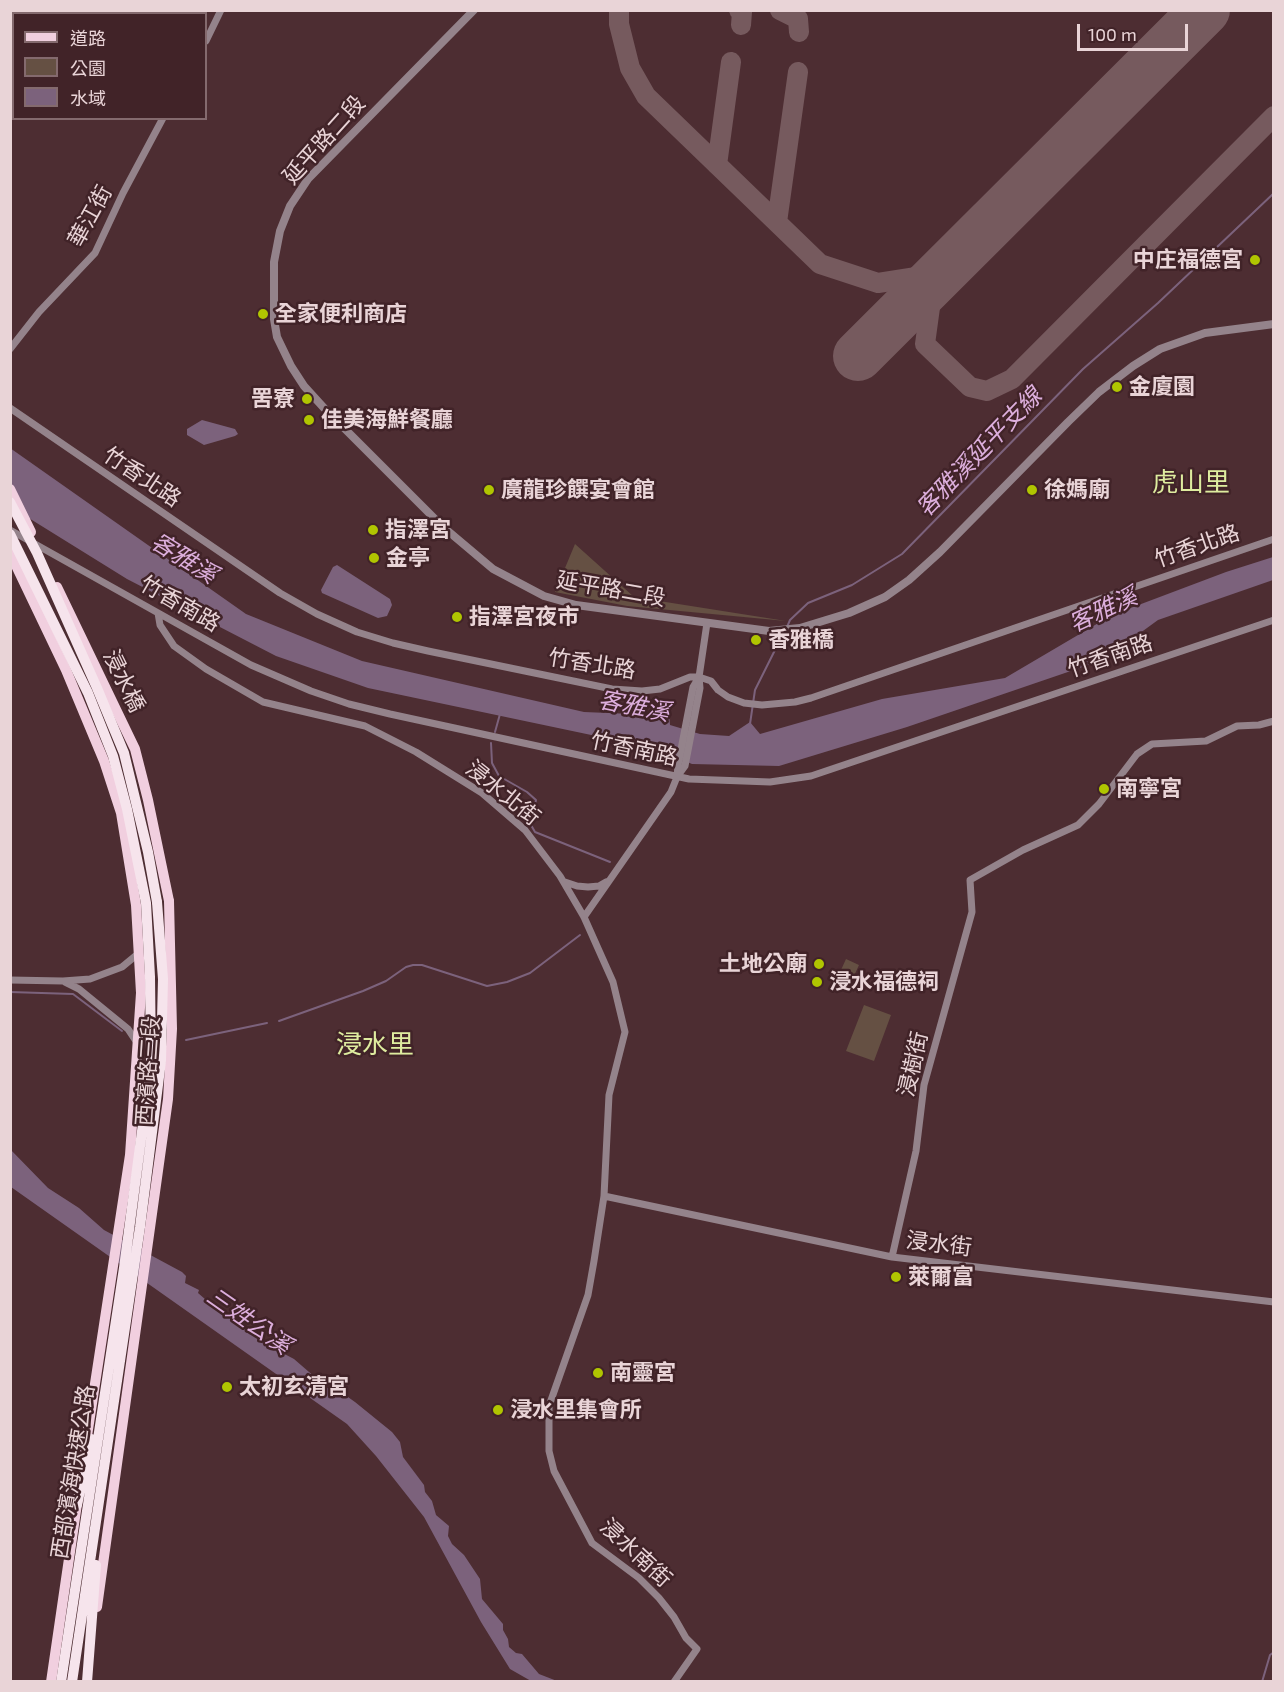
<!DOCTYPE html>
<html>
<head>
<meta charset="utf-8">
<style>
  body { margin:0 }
  #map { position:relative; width:1284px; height:1692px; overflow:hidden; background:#4d2d32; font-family:"Exo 2","Noto Sans TC",sans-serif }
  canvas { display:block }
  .frame { position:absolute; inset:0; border:12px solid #e9d4d7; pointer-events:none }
  .legend { position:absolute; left:12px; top:12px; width:195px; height:108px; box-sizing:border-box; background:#412328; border:2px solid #846a6e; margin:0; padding:8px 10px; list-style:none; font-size:18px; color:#e9d4d7 }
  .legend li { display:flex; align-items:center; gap:12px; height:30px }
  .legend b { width:30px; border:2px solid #846a6e }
  .scale { position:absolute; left:1077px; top:24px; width:111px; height:27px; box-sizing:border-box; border:3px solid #e9d4d7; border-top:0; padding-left:8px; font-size:18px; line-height:21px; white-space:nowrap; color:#e9d4d7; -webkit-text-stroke:4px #412328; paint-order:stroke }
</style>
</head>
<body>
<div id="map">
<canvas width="1284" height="1692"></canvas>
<div class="frame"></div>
<ul class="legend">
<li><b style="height:8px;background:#f1cfdf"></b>道路</li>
<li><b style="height:16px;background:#655043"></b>公園</li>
<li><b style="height:16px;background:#7c627c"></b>水域</li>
</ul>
<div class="scale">100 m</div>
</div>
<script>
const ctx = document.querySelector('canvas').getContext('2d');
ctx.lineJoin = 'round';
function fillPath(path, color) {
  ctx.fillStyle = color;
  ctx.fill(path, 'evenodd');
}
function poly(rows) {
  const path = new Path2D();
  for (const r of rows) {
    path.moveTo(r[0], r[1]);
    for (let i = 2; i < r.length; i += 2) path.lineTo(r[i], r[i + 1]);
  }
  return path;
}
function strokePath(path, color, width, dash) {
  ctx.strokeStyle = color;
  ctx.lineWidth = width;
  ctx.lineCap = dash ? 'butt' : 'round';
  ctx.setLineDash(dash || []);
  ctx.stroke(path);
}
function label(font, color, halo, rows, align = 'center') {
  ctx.font = font + ' "Exo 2","Noto Sans TC",sans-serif';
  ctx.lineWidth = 5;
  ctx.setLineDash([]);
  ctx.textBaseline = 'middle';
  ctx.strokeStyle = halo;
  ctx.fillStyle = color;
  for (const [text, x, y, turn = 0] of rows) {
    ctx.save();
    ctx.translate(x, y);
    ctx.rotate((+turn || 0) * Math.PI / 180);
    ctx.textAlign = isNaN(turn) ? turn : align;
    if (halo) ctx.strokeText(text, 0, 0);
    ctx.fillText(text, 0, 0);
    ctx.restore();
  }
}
fillPath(poly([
  [575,544,634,597,786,621,627,606,555,592],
  [846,959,859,965,849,987,836,981],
  [864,1005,891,1015,874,1061,846,1051]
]), '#655043');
fillPath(poly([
  [202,420,235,429,238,434,235,436,204,445,187,435,187,429],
  [10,448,246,614,362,661,584,712,632,714,669,713,670,725,700,734,729,736,750,722,760,734,882,699,1005,678,1112,615,1226,572,1273,557,1273,580,1158,620,1103,660,907,727,779,766,692,764,653,748,368,688,276,656,127,579,11,507],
  [337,565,390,599,392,605,387,616,378,618,322,593,321,590,333,567],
  [10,1149,48,1188,79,1208,104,1230,182,1272,186,1276,185,1283,199,1290,198,1293,213,1306,275,1349,294,1359,331,1391,338,1390,355,1402,392,1432,400,1442,403,1457,424,1485,425,1492,432,1501,436,1515,449,1526,448,1536,452,1544,464,1555,480,1579,482,1599,503,1624,503,1630,508,1639,509,1647,516,1653,522,1654,539,1674,557,1681,531,1681,510,1669,481,1622,424,1517,376,1456,347,1424,11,1187]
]), '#7c627c');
strokePath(poly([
  [787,627,790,620,808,603,852,585,902,554,1083,369,1158,303,1274,193],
  [750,724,755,690,784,632],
  [495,732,500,714],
  [491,743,492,763,499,776,527,792,536,800,531,825,535,832,610,862],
  [10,992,73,994,122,1031],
  [279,1021,363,991,386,981,406,967,413,965,422,965,487,986,507,982,530,973,580,935],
  [186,1040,267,1023],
  [1262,1682,1270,1655,1274,1652]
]), '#7c627c', 2);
strokePath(poly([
  [619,10,619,24,630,68,646,96,820,264,878,283,942,273],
  [739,10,742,12,741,25],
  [780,10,798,19,799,32],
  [717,165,731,62],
  [777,222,798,72],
  [942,273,932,293,925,344,970,387,987,391,1012,379,1274,116]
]), '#765a5e', 20);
strokePath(poly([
  [858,356,1205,10]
]), '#765a5e', 50);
strokePath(poly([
  [206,41,221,10],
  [10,349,39,312,95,253,123,193,163,118],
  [10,408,280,593,317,614,357,632,393,643,428,651,612,689,642,691,660,689,690,677,699,677,711,681,718,690,728,697,744,703,762,705,795,702,811,698,1274,539],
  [10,530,251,665,311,691,349,704,390,714,689,779,770,782,811,776,1274,620],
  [158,613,160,625,174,646,206,669,263,702,365,726,416,752,482,793,525,830,560,876,584,917,613,982,625,1032,609,1095,604,1196,594,1261,588,1295,549,1406,549,1451,554,1471,592,1543,639,1578,659,1598,674,1617,686,1638,697,1649,674,1682],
  [677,777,678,765,693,687,699,677],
  [565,882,577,886,588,887,599,886,606,882],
  [584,917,671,792,677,777,685,766,700,688,699,677,707,623],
  [10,980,63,981,90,979,122,967,139,953],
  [65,982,79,989,128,1029,138,1044],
  [604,1196,892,1257,1274,1302],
  [892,1257,916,1151,924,1085,972,912,970,880,1023,850,1078,825,1099,804,1137,754,1152,744,1206,741,1237,726,1259,725,1274,721]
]), '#94838b', 7);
strokePath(poly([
  [474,10,308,179,290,206,280,231,274,262,274,319,277,337,291,366,304,386,324,408,442,526,493,569,544,596,576,605,769,631,800,628,849,613,885,597,909,580,940,552,1068,422,1099,392,1133,366,1160,349,1205,333,1274,324]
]), '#94838b', 8);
strokePath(poly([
  [10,553,66,670,104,761,121,813,136,905,141,993,130,1155,85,1449],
  [97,1607,168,1099,172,1029,169,901],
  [51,1682,78,1497]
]), '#f1cfdf', 10);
strokePath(poly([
  [10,534,88,693,113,756,127,809,146,903,150,977,151,1063,124,1268,61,1682],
  [77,1505,91,1439],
  [72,1682,140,1227,161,1061,163,979,157,902],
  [87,1682,96,1565]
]), '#f6e4ec', 10);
strokePath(poly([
  [10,489,31,532],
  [57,587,135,749,148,800,169,901]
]), '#f1cfdf', 10);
strokePath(poly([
  [10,502,37,553,97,688,124,753,148,852,157,902]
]), '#f6e4ec', 10);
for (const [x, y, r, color] of [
  [1255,260,6,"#b0c501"],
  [263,314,6,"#b0c501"],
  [1117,387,6,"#b0c501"],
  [307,399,6,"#b0c501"],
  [309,420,6,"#b0c501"],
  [489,490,6,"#b0c501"],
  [1032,490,6,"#b0c501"],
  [373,530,6,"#b0c501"],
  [374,558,6,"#b0c501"],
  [457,617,6,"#b0c501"],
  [756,640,6,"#b0c501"],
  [1104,789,6,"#b0c501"],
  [819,964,6,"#b0c501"],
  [817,982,6,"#b0c501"],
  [896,1277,6,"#b0c501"],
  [598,1373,6,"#b0c501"],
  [227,1387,6,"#b0c501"],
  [498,1410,6,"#b0c501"]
]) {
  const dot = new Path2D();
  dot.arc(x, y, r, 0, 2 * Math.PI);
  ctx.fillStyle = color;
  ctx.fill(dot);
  strokePath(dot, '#412328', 2);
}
label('22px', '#e9d4d7', '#412328', [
  ["延平路二段",324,140,-48],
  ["華江街",90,216,-61],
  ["竹香北路",142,477,34],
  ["竹香北路",1197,546,-19],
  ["延平路二段",611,589,10],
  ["竹香南路",180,604,30],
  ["竹香南路",1110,656,-19],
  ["竹香北路",592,664,9],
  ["浸水橋",124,681,64],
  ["竹香南路",634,749,12],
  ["浸水北街",503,793,39],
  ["浸樹街",913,1064,-77],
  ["西濱路三段",148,1071,-86],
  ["浸水街",939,1244,7],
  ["西部濱海快速公路",73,1472,-81],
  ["浸水南街",636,1553,43]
]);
label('bold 22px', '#e9d4d7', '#412328', [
  ["中庄福德宮",1243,260,"right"],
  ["全家便利商店",275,314],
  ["金廈園",1129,387],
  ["罟寮",295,399,"right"],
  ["佳美海鮮餐廳",321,420],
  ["廣龍珍饌宴會館",501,490],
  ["徐媽廟",1044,490],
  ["指澤宮",385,530],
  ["金亭",386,558],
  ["指澤宮夜市",469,617],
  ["香雅橋",768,640],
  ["南寧宮",1116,789],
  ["土地公廟",807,964,"right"],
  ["浸水福德祠",829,982],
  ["萊爾富",908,1277],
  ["南靈宮",610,1373],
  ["太初玄清宮",239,1387],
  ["浸水里集會所",510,1410]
], 'left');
label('italic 24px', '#dcaedc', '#412328', [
  ["客雅溪延平支線",979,452,-46],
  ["客雅溪",184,558,32],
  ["客雅溪",1103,610,-25],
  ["客雅溪",634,706,11],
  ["三姓公溪",249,1321,35]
]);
label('26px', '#deec9f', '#412328', [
  ["虎山里",1191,482],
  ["浸水里",375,1044]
]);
</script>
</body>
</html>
